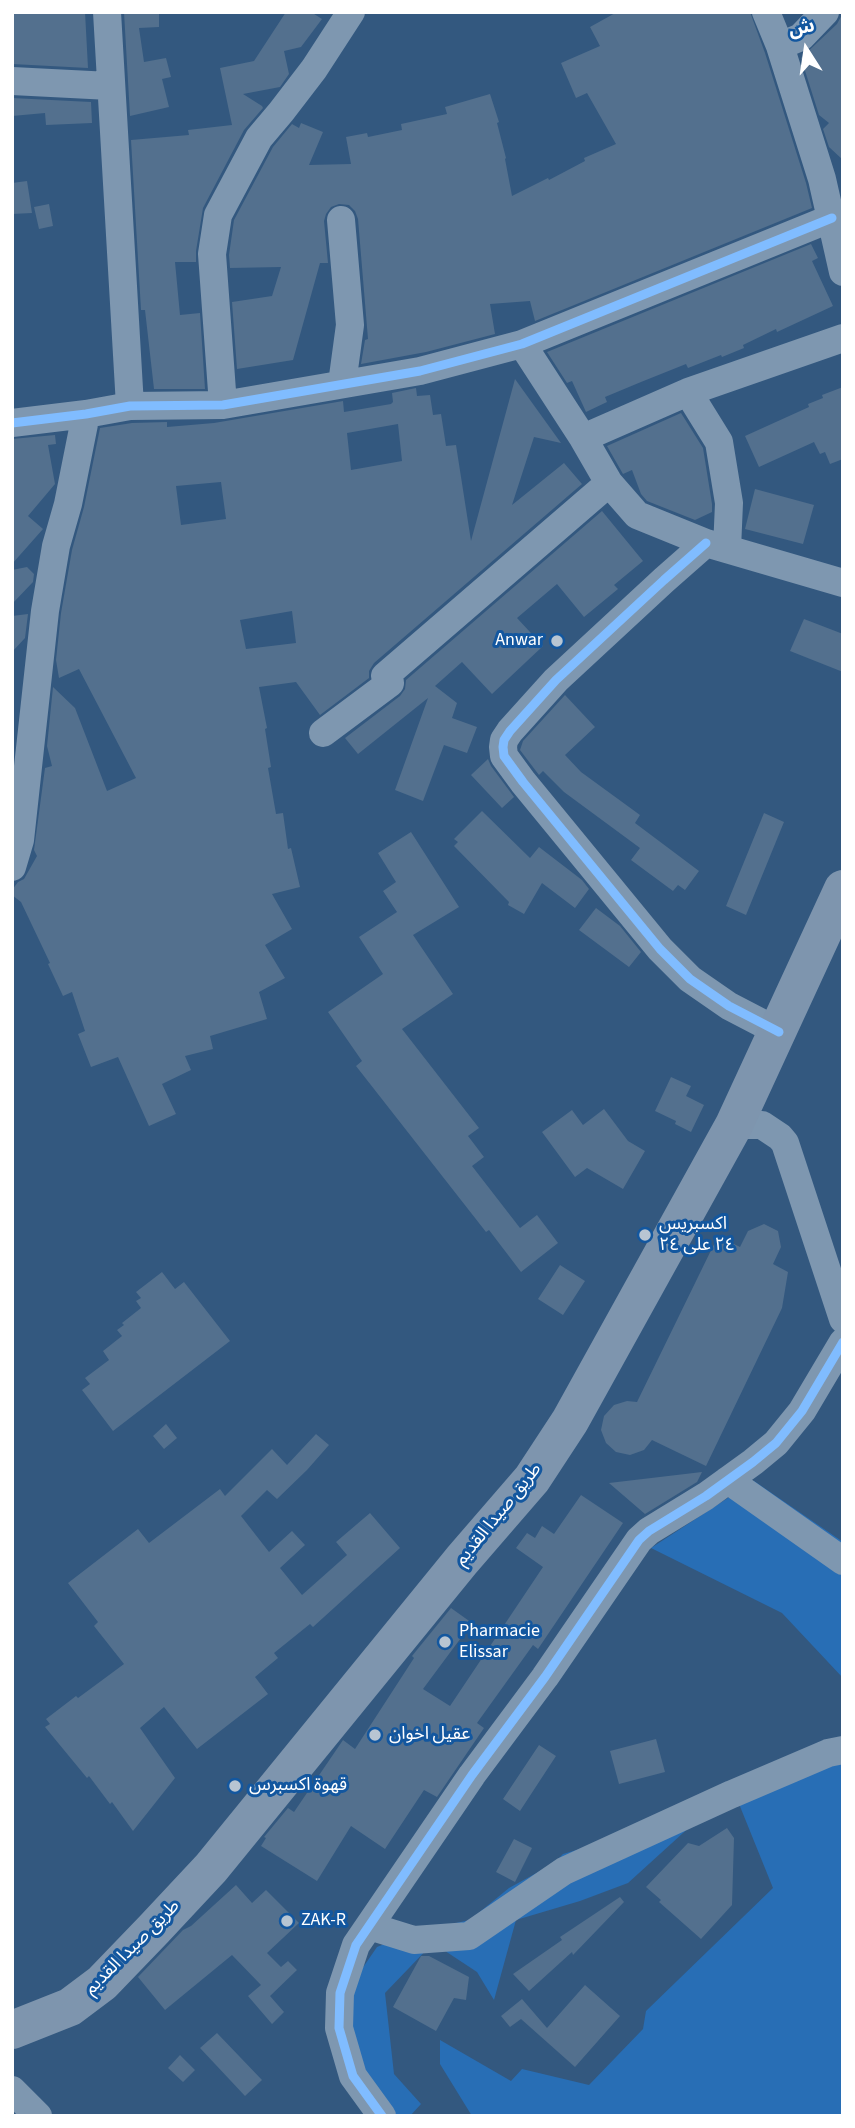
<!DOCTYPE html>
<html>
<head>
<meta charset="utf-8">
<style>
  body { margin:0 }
  #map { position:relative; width:855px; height:2128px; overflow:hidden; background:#33587f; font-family:"Source Sans 3","Noto Sans Arabic",sans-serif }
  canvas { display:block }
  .frame { position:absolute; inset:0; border:14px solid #fff; pointer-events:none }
  .north { position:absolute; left:771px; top:14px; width:70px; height:70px; -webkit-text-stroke:5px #13579f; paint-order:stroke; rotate:348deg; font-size:19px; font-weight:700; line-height:28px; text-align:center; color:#fff }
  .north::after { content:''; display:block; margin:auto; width:24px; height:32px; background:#fff; clip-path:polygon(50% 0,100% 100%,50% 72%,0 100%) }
</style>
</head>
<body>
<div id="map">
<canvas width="855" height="2128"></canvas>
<div class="frame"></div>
<div class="north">ش</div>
</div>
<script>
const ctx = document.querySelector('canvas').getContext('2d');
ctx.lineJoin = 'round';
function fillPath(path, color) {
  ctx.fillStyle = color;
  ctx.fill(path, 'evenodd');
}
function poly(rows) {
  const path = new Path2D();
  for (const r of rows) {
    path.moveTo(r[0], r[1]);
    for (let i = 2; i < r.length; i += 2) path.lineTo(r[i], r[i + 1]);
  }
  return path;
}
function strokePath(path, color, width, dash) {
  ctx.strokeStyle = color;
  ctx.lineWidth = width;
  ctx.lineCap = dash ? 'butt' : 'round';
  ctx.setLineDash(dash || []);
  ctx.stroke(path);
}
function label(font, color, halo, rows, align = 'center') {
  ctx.font = font + ' "Source Sans 3","Noto Sans Arabic",sans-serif';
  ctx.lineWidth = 6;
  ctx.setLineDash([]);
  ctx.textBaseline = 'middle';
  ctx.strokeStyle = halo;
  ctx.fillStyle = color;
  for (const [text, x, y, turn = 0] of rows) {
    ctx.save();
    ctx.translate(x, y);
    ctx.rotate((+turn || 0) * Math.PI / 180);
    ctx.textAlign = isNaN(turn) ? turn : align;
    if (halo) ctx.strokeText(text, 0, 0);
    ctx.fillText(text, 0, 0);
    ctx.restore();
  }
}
fillPath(poly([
  [754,1481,843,1542,843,1678,782,1613,651,1548],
  [843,1735,843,2116,472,2116,440,2064,440,2040,511,2081,522,2069,589,2085,643,2029,646,2011,773,1888,735,1794,810,1775],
  [696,1815,694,1823,628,1883,580,1901,516,1920,494,2000,477,1972,433,1943,385,1993,394,2074,421,2104,410,2116,395,2116,335,2025,342,1998,377,1947,414,1932,470,1920,509,1888,553,1864,563,1854]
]), '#286eb5');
fillPath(poly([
  [12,12,85,12,88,68,12,64],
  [124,12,159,12,159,27,139,28,144,62,166,58,171,77,162,79,169,107,130,116],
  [286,12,311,12,322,19,301,47,284,51,289,74,280,87,243,94,262,106,263,108,244,130,203,208,196,251,196,262,175,262,180,315,200,313,205,389,154,389,145,310,141,310,131,140,189,135,188,130,232,125,220,68,254,61],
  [617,12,750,12,765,53,806,183,812,208,535,321,530,301,490,304,495,334,426,352,361,364,365,340,368,339,358,219,355,211,349,205,339,204,331,207,326,214,324,221,328,263,320,263,293,360,237,369,232,302,272,296,281,267,230,268,229,255,234,220,273,147,292,124,299,128,301,123,323,132,309,165,351,164,346,137,367,133,368,137,402,130,401,124,447,114,445,107,490,94,499,122,497,123,506,158,505,159,512,196,548,178,549,180,585,161,584,158,616,144,587,93,576,98,561,63,600,46,590,27],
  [843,13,843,160,829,147,823,129,829,123,819,115,801,58,837,24],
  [12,98,91,102,92,123,46,125,45,113,12,116],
  [27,181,32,213,12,214,12,183],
  [49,204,53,226,39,229,34,207],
  [811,244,818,258,812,261,833,306,777,332,776,329,743,345,744,348,722,357,721,355,688,368,686,364,641,382,605,397,607,402,586,412,572,381,567,383,547,352],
  [515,379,561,443,534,437,512,505,564,463,582,484,374,663,369,671,369,678,320,715,296,682,259,687,267,728,265,729,271,767,268,768,276,814,283,813,288,849,291,848,300,887,272,894,292,929,265,945,285,978,259,992,267,1019,210,1036,213,1049,185,1056,191,1070,162,1084,176,1114,149,1126,118,1057,91,1067,78,1034,85,1031,72,992,63,996,48,964,50,963,21,902,12,895,12,890,18,882,24,879,37,856,34,850,45,768,52,766,47,746,53,687,75,708,107,791,136,778,79,669,59,678,56,660,61,613,72,550,84,507,100,428,132,423,167,422,167,427,214,423,343,401,344,412,391,404,393,402,392,393,416,388,417,396,430,395,433,415,441,414,446,446,456,445,471,541],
  [398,424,402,461,351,470,347,433],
  [221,482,226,519,181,525,176,486],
  [292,611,296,643,246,649,240,620],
  [843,387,843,459,830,464,825,452,820,454,814,442,759,467,745,436,809,407,808,404,823,398,822,395],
  [681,413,703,448,712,504,712,512,695,520,647,501,641,494,632,470,623,474,607,446],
  [55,435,56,444,48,445,55,484,28,516,43,529,12,564,12,439],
  [755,489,814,505,803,544,745,529],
  [602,511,643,561,614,585,618,589,584,617,557,584,517,618,543,646,492,694,462,662,435,686,457,703,452,718,477,727,467,753,444,745,423,801,395,790,428,698,358,754,345,738,400,696,405,689,406,680],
  [27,567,34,574,33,582,12,604,12,570],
  [28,614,25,638,12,652,12,616],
  [804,619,843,634,843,672,790,651],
  [565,695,595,727,565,755,581,772,640,815,635,823,699,871,685,890,678,885,673,891,631,860,640,848,564,792,543,771,539,775,520,750,523,741],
  [488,759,491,766,514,797,502,808,471,775],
  [482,811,530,858,539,847,582,880,589,889,575,908,542,883,524,914,508,905,509,902,454,846,458,842,454,839],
  [764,813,784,822,746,915,726,906],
  [411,832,459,907,413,935,453,994,402,1029,479,1128,468,1136,484,1157,472,1166,520,1228,537,1215,558,1243,521,1272,489,1230,486,1232,356,1066,362,1061,328,1012,383,974,359,937,397,912,383,891,396,882,378,853],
  [596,908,620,926,641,952,629,967,579,930],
  [671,1077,691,1086,686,1096,704,1105,691,1132,675,1124,676,1121,655,1111],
  [604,1109,628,1141,645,1151,623,1189,587,1168,575,1177,542,1132,572,1110,583,1125],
  [764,1224,778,1231,781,1247,773,1264,788,1272,782,1308,706,1466,652,1440,644,1450,630,1455,616,1452,606,1443,601,1430,604,1416,614,1405,627,1401,637,1402,718,1236,740,1247,748,1231],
  [560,1265,585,1281,563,1315,538,1299],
  [162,1272,175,1289,184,1282,230,1341,113,1431,82,1390,90,1384,85,1378,109,1360,103,1351,122,1336,117,1330,124,1325,122,1323,141,1308,136,1301,141,1298,136,1292],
  [166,1424,177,1438,164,1449,153,1436],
  [316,1434,329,1445,307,1470,277,1499,267,1490,241,1516,269,1552,292,1531,305,1545,280,1568,302,1595,347,1555,336,1542,370,1513,400,1548,313,1627,310,1624,274,1653,278,1658,255,1677,268,1694,197,1749,164,1707,140,1728,175,1778,133,1831,112,1802,110,1804,89,1776,87,1778,45,1727,50,1724,46,1719,76,1696,78,1698,124,1664,94,1626,98,1622,68,1583,138,1529,149,1543,220,1489,225,1496,272,1449,287,1465],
  [702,1472,697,1482,645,1514,609,1483],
  [581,1495,623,1523,538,1649,533,1645,477,1723,484,1728,437,1797,424,1790,385,1849,351,1826,317,1881,261,1846,266,1838,264,1837,288,1808,294,1812,343,1740,355,1749,414,1658,412,1656,451,1608,472,1623,423,1689,450,1706,543,1567,516,1548,527,1533,535,1538,542,1526,554,1534],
  [656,1739,665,1772,619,1784,610,1751],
  [539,1745,556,1756,520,1811,503,1799],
  [727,1828,734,1838,732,1905,701,1939,659,1902,661,1900,646,1887,688,1843,699,1846],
  [514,1839,532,1848,515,1882,496,1872],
  [236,1885,252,1903,266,1890,299,1923,267,1953,281,1967,288,1961,297,1970,270,1996,284,2012,272,2024,248,1996,261,1985,232,1955,165,2010,138,1977,183,1930,191,1926],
  [620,1897,624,1902,573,1955,572,1952,529,1991,513,1974,562,1940,560,1937],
  [421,1956,429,1956,469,1977,466,2000,454,1998,436,2031,393,2007],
  [585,1985,620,2016,575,2067,521,2019,510,2027,501,2016,522,1999,547,2028],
  [217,2033,262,2080,245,2096,200,2048],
  [180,2055,195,2070,183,2082,168,2068]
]), '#53708e');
strokePath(poly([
  [107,12,130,406],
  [766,12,780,46,822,179,843,272],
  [780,46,801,37,825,12],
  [12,81,110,86],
  [341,220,350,325,342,384],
  [522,344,583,438,609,483,637,515,706,543,843,583],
  [688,392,719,442,729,503,727,549],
  [223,405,212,254,218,215,259,138,281,112,314,69,351,12],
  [12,423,86,414,130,406,223,405,420,371,522,344,832,218],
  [583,438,688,392,843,338],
  [706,543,664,580,556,680,510,731,504,740,503,747,504,756,523,782,660,949,690,979,729,1006,779,1032],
  [323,733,390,683,385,676,609,483],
  [12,867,20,840,45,611,56,546,68,504,86,414],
  [734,1125,762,1125,780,1137,785,1143,843,1319],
  [728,1480,843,1561],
  [369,1926,414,1940,469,1936,564,1871,732,1794,828,1753,843,1750],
  [12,2090,38,2116],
  [382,2116,353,2076,339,2028,340,1993,356,1945,472,1775,545,1677,639,1540,649,1531,706,1496,753,1462,776,1443,802,1411,843,1342]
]), '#7e97b0', 28);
strokePath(poly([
  [12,2030,70,2007,102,1983,154,1929,211,1868,462,1560,532,1479,570,1421,734,1125,843,889]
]), '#7e95ae', 38);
strokePath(poly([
  [12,423,86,414,130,406,223,405,420,371,522,344,832,218],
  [706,543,664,580,556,680,510,731,504,740,503,747,504,756,523,782,660,949,690,979,729,1006,779,1032],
  [382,2116,353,2076,339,2028,340,1993,356,1945,472,1775,545,1677,639,1540,649,1531,706,1496,753,1462,776,1443,802,1411,843,1342]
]), '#80bcff', 9);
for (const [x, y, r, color] of [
  [557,641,7,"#b8c5d2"],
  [645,1235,7,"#b8c5d2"],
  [445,1642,7,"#b8c5d2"],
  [375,1735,7,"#b8c5d2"],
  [235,1786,7,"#b8c5d2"],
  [287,1921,7,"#b8c5d2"]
]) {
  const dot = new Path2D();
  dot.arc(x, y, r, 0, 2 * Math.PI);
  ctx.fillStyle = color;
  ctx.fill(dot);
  strokePath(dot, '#13579f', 2.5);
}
label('18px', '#fff', '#13579f', [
  ["Anwar",543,641,"right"],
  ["اكسبريس",659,1225],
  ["٢٤ على ٢٤",659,1246],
  ["Pharmacie",459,1632],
  ["Elissar",459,1653],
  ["عقيل اخوان",389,1735],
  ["قهوة اكسبرس",249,1786],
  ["ZAK-R",301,1921]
], 'left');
label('18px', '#fff', '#13579f', [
  ["طريق صيدا القديم",499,1515,-51],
  ["طريق صيدا القديم",133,1948,-45]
]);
</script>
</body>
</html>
